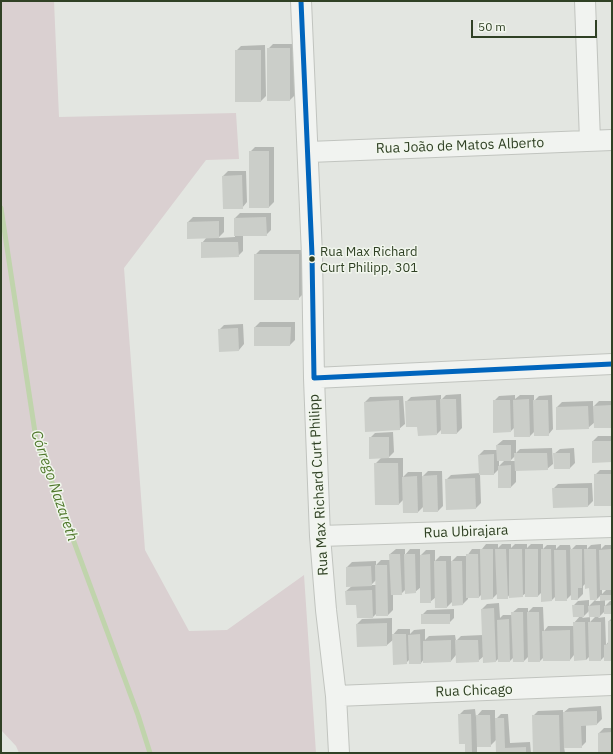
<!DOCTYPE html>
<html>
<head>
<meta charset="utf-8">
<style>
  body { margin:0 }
  #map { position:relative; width:613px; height:754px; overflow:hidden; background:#e3e6e1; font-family:"IBM Plex Sans",sans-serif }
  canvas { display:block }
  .frame { position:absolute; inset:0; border:2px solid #304125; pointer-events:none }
  .scale { position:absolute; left:471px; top:20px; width:126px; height:18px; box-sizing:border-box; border:2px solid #304125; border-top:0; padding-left:5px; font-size:12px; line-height:14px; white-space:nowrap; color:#304125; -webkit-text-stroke:3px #f1f6ed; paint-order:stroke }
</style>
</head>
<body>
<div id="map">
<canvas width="613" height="754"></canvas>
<div class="frame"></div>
<div class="scale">50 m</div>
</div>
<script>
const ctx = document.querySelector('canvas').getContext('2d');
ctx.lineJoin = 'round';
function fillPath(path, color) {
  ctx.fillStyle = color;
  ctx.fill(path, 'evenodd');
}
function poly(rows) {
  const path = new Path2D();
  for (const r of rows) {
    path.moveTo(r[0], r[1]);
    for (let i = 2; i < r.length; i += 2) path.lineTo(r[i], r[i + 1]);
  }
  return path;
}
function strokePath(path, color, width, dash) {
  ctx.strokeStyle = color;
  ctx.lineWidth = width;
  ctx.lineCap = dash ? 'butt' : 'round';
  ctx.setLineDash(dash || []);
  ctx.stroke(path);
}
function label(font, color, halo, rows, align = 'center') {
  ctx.font = font + ' "IBM Plex Sans",sans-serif';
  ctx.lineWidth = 3;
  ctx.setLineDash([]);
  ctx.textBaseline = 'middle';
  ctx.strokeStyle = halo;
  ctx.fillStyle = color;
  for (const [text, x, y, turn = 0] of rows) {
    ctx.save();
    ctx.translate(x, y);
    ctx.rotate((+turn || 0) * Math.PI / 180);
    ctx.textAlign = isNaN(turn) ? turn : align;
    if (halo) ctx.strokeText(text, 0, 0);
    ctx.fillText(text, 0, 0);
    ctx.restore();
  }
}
fillPath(poly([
  [1,1,54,1,59,117,236,113,239,159,206,160,124,268,145,550,189,631,227,630,304,575,316,753,19,753,16,746,1,730]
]), '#dad0d1');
fillPath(poly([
  [273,44,294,44,295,95,290,100,268,49],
  [265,45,266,96,261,101,236,51,241,46],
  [255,147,274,147,274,202,269,207,250,152],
  [228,171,246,171,247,202,242,208,223,176],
  [240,213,271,213,271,230,266,235,243,235,243,251,238,256,202,243,207,237,188,222,193,217,224,217,224,232,218,238,235,237,235,218],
  [260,250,303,250,303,294,298,299,255,255],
  [260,322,295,322,295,340,290,345,255,327],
  [243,324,244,344,239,350,220,351,219,330,224,325],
  [461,394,462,428,457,433,442,429,437,434,418,426,406,402,411,397,441,395,441,400,446,395],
  [515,395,515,399,520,395,534,395,534,401,539,396,552,395,553,429,548,435,535,431,530,436,515,427,511,431,494,401,499,396],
  [403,396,405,424,399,429,365,402,370,397],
  [593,401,593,407,599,401,612,401,612,427,595,422,588,428,557,407,562,402],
  [393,432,394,452,388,458,403,458,403,477,408,472,422,472,422,477,428,471,442,471,443,506,438,511,424,511,424,506,418,512,404,499,399,504,376,504,375,464,381,458,370,438,375,433],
  [598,436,612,436,612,461,593,441],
  [503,440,516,440,516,453,520,449,552,448,553,464,547,469,516,470,516,482,511,487,499,469,494,474,480,474,481,503,476,508,447,509,446,480,451,475,480,473,479,455,484,450,498,450,497,445],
  [515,456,515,461,510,461],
  [499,460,505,460,499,466],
  [574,448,575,463,570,468,554,454,560,449],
  [600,470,612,470,612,505,595,475],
  [592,483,593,501,588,506,553,489,558,484],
  [486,544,498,544,498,548,502,544,511,544,511,548,515,544,527,544,527,548,531,544,543,544,543,549,547,545,556,545,556,549,560,545,570,545,571,550,576,545,587,545,587,549,591,545,601,544,601,549,605,545,612,545,612,589,610,590,612,590,612,599,605,600,605,606,610,601,612,601,612,613,605,611,598,618,605,617,606,645,609,641,609,621,612,618,612,660,605,656,601,660,590,656,586,660,574,655,570,660,544,660,544,657,540,661,529,656,524,661,514,657,510,661,499,658,496,661,484,656,478,661,456,655,451,661,424,659,421,663,410,659,406,663,394,639,387,645,358,646,357,624,362,619,392,618,392,636,398,629,410,629,410,634,414,630,425,629,425,640,429,636,455,635,456,641,461,636,483,635,482,609,487,604,499,603,500,618,503,615,513,615,512,613,518,608,528,608,528,612,533,607,543,607,544,631,548,626,574,626,574,623,580,616,573,606,578,601,589,600,589,606,596,599,590,587,586,583,583,586,583,594,578,599,572,594,566,600,556,596,552,600,542,592,538,596,526,596,526,593,522,596,510,594,507,598,497,594,493,598,482,599,482,594,479,597,468,597,468,599,463,604,453,601,447,607,436,597,430,602,421,587,415,592,406,589,401,594,393,594,393,610,388,615,377,615,377,613,373,617,357,604,346,591,352,586,347,567,352,562,376,561,376,565,381,560,391,560,390,554,396,549,405,549,405,555,410,549,420,549,420,556,426,550,435,550,435,561,440,556,451,556,451,562,457,556,467,556,472,549,482,549],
  [376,580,376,585,371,585],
  [602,589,607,589,602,594],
  [601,595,601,601,595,601],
  [589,611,590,617,582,618],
  [590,616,596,616,590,622],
  [454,609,454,618,449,623,422,615,427,610],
  [601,706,602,719,597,724,586,725,586,742,581,747,564,747,565,753,534,753,533,716,538,711,563,710,563,713,569,708],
  [475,709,476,717,482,710,495,710,495,720,501,714,508,714,510,743,530,742,531,753,497,753,497,739,490,746,477,746,477,753,466,753,466,743,459,715,464,710],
  [604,728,612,728,612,753,599,753,599,733]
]), '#0003');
strokePath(poly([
  [1,208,36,439,138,715,150,753]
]), '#c0d4ac', 5);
fillPath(poly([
  [267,48,290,48,290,101,267,101],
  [235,50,261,50,261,102,235,102],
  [249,151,269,151,269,208,249,208],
  [242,175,243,209,223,209,222,176],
  [266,217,267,236,234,236,234,218],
  [219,221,219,238,187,239,187,222],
  [201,242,238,242,239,257,201,258],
  [254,254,299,254,299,300,254,300],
  [254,327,291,327,290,346,254,346],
  [238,328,239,351,219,352,218,329],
  [440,399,456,399,457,434,441,434],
  [529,399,530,437,514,437,513,400],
  [399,400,400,430,365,432,364,402],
  [436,400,437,435,418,436,417,427,406,427,405,401],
  [493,400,510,400,511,432,493,433],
  [533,400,548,400,549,436,534,436],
  [612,405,612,428,594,428,593,406],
  [588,406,589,429,556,430,556,407],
  [369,437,389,437,389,458,369,459],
  [592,441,612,441,612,462,592,463],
  [496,445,511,445,511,461,497,461],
  [514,453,547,453,548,470,515,471],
  [553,453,570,453,570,469,554,469],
  [494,454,494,475,479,475,478,455],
  [374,463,398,463,399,505,375,505],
  [511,465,511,488,498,488,498,466],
  [594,474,612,474,612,506,594,506],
  [437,475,438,512,423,512,422,476],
  [417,476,418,513,403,513,402,477],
  [475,478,476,509,446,510,445,479],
  [552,488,588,488,588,507,553,508],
  [480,549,493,549,493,599,481,600],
  [495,549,506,549,508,599,497,599],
  [509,549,522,549,523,597,509,598],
  [525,549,538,549,538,597,525,597],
  [541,549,551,549,552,601,541,602],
  [570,549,582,549,582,588,578,588,578,600,571,600],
  [584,549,596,549,597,600,590,600,589,588,585,589],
  [611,549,612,590,600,590,599,550],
  [554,550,566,550,567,601,555,601],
  [389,554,400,554,402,595,391,595],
  [404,554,415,554,416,593,405,594],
  [430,554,431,603,420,603,420,555],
  [466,554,478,554,479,598,466,598],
  [434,561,446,561,447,608,435,608],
  [451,561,462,561,463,605,452,606],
  [375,565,387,565,388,616,376,616],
  [371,566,372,586,346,587,346,567],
  [372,590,373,618,357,618,356,605,346,605,345,591],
  [600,595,612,595,612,600,600,601],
  [572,605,584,605,584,617,573,617],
  [600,605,600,617,589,617,588,606],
  [612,605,612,614,604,614,604,606],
  [494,608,496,662,483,663,481,609],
  [511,612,523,612,524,662,513,662],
  [527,612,539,612,540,662,528,662],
  [421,614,450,614,450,624,421,624],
  [509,619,510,662,498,662,497,620],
  [608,621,612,621,612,661,604,661,604,645,608,644],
  [573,622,585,622,586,660,574,661],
  [588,622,601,622,601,661,589,661],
  [387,623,387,646,357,647,356,624],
  [570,630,570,661,543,661,542,631],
  [392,634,406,634,407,664,393,665],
  [420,634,421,664,409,664,408,635],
  [451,640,451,662,423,663,423,641],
  [455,640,478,640,479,662,456,663],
  [597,711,597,725,581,726,582,748,564,748,563,712],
  [458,714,471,714,472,753,465,753,465,744,459,744],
  [476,715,490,715,491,747,477,747],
  [532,715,559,715,560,753,533,753],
  [495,718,504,718,505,748,526,747,526,753,496,753],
  [612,732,612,753,598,753,598,733]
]), '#cbcec9');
const street = poly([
  [301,1,312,255,314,378,320,536,326,610,336,696,339,753],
  [585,1,590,141],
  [309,152,612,140],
  [314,378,612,364],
  [320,536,612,527],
  [336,696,612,685]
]);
strokePath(street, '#c1c4bf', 22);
strokePath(street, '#f1f3f0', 20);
strokePath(poly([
  [301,1,312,255,314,378,612,364]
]), '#0065bd', 5);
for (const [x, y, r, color] of [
  [312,259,3.5,"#304125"]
]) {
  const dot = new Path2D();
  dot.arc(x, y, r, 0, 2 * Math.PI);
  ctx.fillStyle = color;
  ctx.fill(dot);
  strokePath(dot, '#f1f6ed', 1.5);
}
label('13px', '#304125', '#f1f6ed', [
  ["Rua Max Richard",320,252],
  ["Curt Philipp, 301",320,268]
], 'left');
label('14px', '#304125', '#f1f6ed', [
  ["Rua João de Matos Alberto",460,146,-2],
  ["Rua Max Richard Curt Philipp",319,485,-93],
  ["Rua Ubirajara",466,532,-2],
  ["Rua Chicago",474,691,-2]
]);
label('italic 15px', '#50782c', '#f1f6ed', [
  ["Córrego Nazareth",54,486,71]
]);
</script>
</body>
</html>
